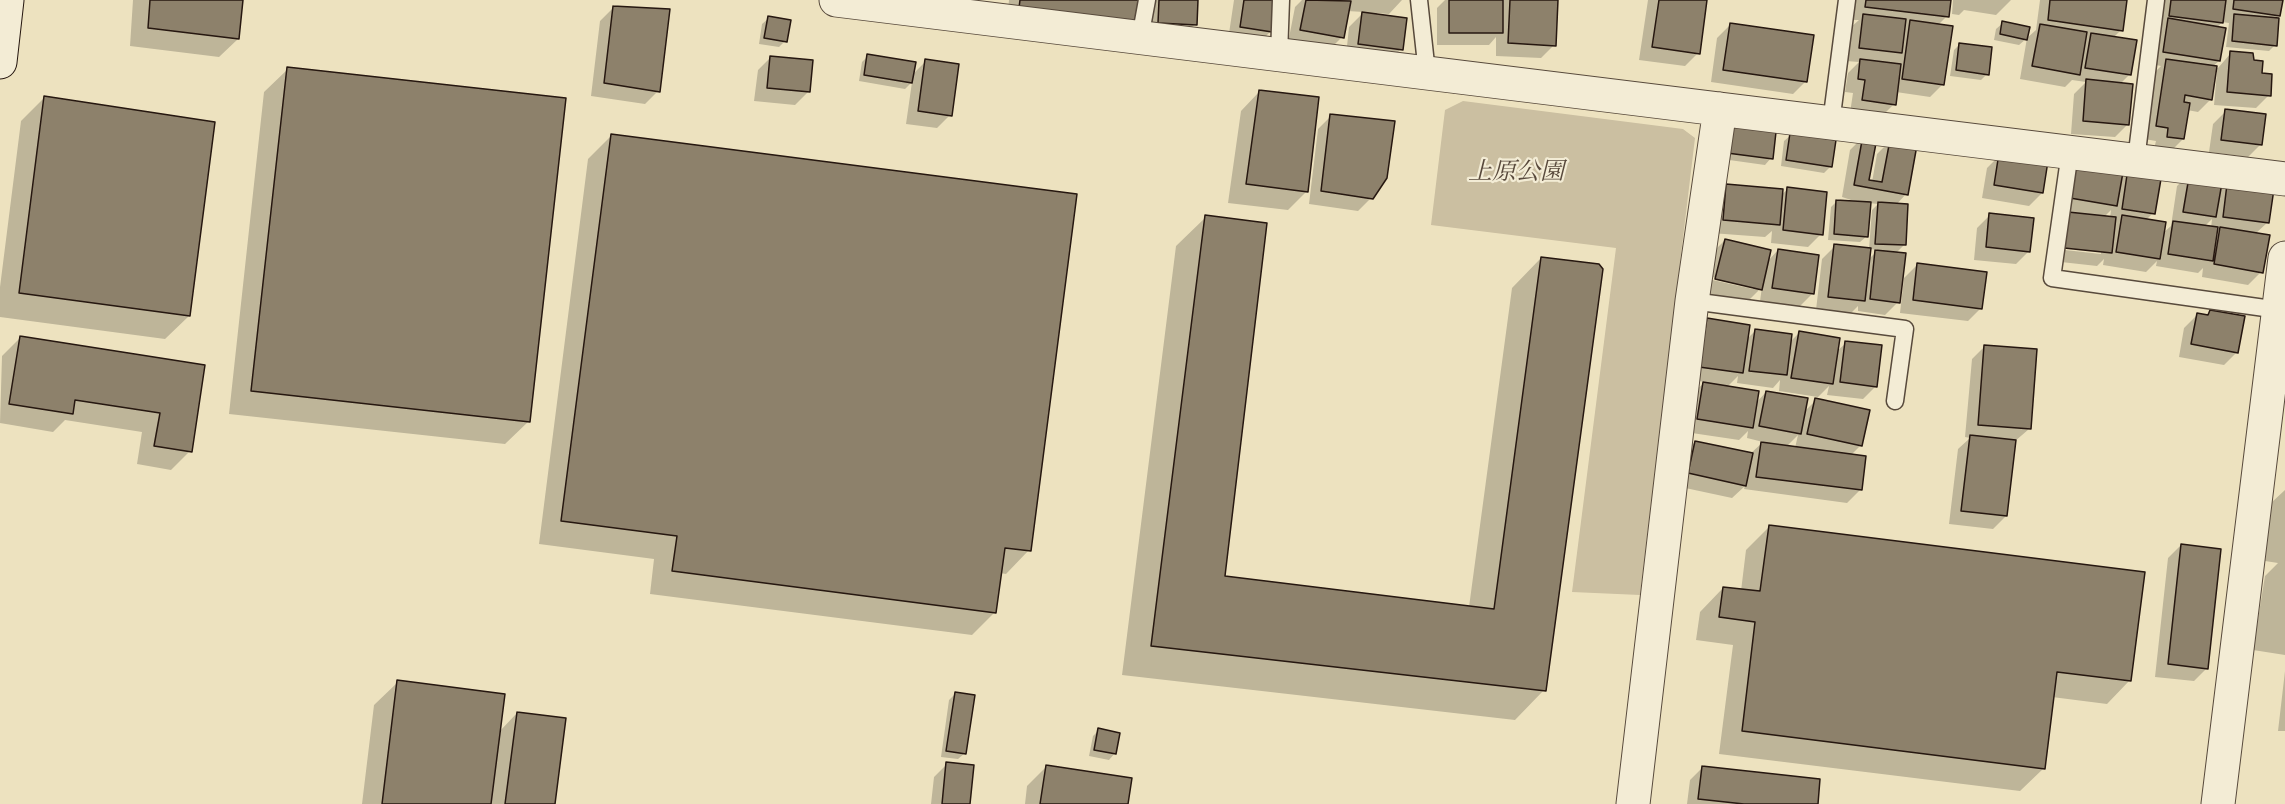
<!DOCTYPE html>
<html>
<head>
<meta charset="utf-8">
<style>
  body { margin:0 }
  canvas { display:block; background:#ede2bf }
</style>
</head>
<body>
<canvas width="2285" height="804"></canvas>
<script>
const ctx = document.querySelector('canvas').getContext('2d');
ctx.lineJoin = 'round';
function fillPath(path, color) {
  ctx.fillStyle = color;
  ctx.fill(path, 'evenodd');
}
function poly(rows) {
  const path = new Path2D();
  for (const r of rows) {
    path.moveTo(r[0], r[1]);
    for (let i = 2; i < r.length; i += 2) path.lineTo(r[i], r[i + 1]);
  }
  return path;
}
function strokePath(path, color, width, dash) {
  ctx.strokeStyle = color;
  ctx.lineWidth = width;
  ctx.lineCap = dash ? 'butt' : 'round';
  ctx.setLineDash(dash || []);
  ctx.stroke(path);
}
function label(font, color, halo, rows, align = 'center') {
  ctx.font = font + ' "EB Garamond","Noto Serif JP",serif';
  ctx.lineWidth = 4.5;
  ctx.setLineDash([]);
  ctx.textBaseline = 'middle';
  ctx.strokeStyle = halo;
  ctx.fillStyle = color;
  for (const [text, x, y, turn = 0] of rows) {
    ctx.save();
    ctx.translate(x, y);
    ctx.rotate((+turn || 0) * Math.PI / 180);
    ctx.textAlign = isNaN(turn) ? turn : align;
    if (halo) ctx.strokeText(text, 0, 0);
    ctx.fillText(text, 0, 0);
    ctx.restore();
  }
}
fillPath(poly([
  [1463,101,1683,129,1695,138,1640,595,1572,592,1616,248,1431,225,1445,110]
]), '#cbbfa1');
fillPath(poly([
  [133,0,242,0,238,39,219,57,130,46],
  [1009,0,1140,0,1007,20],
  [1148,0,1197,0,1195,24,1182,37,1146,35],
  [1234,0,1276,0,1271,31,1258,44,1228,40],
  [1302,0,1402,0,1389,14,1377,13,1377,16,1401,49,1388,62,1346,56,1349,27,1364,12,1347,11,1342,37,1329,50,1288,43,1295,7],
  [1445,0,1557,0,1554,45,1541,58,1496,56,1496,37,1489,45,1437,45,1437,8],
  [1648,0,1706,0,1698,53,1685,66,1639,60],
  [1855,0,1949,0,1947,16,1938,25,1943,84,1930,97,1896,92,1894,104,1881,117,1850,113,1853,93,1845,92,1848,73,1859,62,1846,61,1850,28,1859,20,1853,20],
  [1953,0,2011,0,1996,15,1964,10,1959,15,1952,14],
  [2040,0,2125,0,2121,30,2113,38,2130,74,2120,84,2128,124,2115,137,2071,134,2074,94,2086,82,2072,80,2065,87,2020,79,2027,38,2036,30],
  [2161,0,2281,0,2279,15,2275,19,2275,45,2269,51,2226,47,2229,23,2222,22,2217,28,2219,61,2212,67,2218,68,2231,53,2252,61,2269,95,2256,108,2214,105,2217,72,2215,71,2211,99,2198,112,2187,110,2183,139,2170,152,2154,149,2156,141,2144,139,2154,73,2161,66,2151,64],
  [613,8,658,91,645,104,591,96,600,21],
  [769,18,785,41,779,47,759,44,762,24],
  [2003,23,2026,39,2019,45,1994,40,1996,29],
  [1730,25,1806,81,1793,94,1711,82,1717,38],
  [1960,44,1987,74,1981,80,1950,76,1954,50],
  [868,56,912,75,926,61,950,115,937,128,906,124,912,82,905,89,859,81,862,62],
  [771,57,808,92,795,105,754,101,758,70],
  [288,69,529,421,505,444,229,414,264,92],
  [1259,92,1307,191,1288,210,1228,203,1241,111],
  [44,98,189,316,165,339,0,317,0,287,21,121],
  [2226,111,2261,144,2248,157,2209,152,2213,124],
  [1331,116,1371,198,1358,211,1309,204,1318,129],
  [1725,134,1771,158,1765,165,1722,159],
  [612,135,1029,550,1006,574,1000,573,995,612,972,635,650,594,654,559,539,544,588,159],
  [1791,135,1831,166,1824,173,1781,166,1784,141],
  [1863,137,1868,181,1872,182,1877,154,1890,141,1906,194,1896,205,1904,245,1895,254,1898,302,1885,315,1858,311,1858,306,1851,313,1816,310,1822,259,1835,246,1868,260,1878,250,1869,249,1872,210,1878,204,1869,203,1867,236,1860,242,1828,240,1831,207,1837,201,1857,202,1842,197,1850,150],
  [2000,155,2042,193,2029,206,1982,198,1987,168],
  [2065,168,2120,178,2129,169,2153,213,2146,220,2163,233,2171,226,2177,186,2190,173,2229,177,2268,222,2255,234,2261,272,2248,285,2202,277,2203,268,2198,273,2156,266,2157,261,2146,272,2103,265,2104,259,2097,266,2052,261],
  [2111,210,2110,218,2104,217],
  [2212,219,2211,228,2204,227],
  [2057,246,2101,251,2101,254,2056,249],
  [1726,186,1780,196,1788,189,1821,234,1808,247,1771,243,1772,231,1765,237,1711,233,1713,199],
  [1990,215,2029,251,2016,264,1974,260,1977,228],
  [1206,217,1223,577,1469,607,1512,288,1541,258,1544,690,1515,720,1122,675,1176,246],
  [1725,240,1767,262,1778,250,1812,294,1799,307,1760,301,1762,287,1747,302,1703,292,1712,253],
  [1708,276,1753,286,1753,289,1708,279],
  [1917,265,1981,308,1968,321,1900,313,1904,278],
  [2210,312,2237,352,2224,365,2179,357,2184,328,2197,315,2205,316],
  [1707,320,1746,340,1755,331,1790,342,1799,333,1836,352,1846,343,1876,386,1863,399,1827,395,1829,386,1818,397,1779,391,1780,380,1773,388,1737,383,1738,376,1727,387,1756,403,1766,392,1804,412,1816,400,1861,445,1851,455,1860,490,1847,503,1744,489,1745,486,1732,498,1676,486,1682,455,1695,442,1750,454,1763,442,1747,438,1748,431,1739,440,1685,432,1690,396,1705,382,1687,379,1694,333],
  [1798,435,1795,448,1786,447],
  [20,338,204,366,190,451,171,470,137,464,142,432,65,420,53,432,0,423,2,356],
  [1985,346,2029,429,2014,442,2006,516,1993,529,1949,524,1958,449,1970,438,1965,437,1972,359],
  [2285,490,2285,655,2253,650,2265,576,2278,563,2265,561,2272,502],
  [1769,527,2130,680,2107,704,2052,697,2044,768,2020,791,1719,754,1733,645,1696,640,1700,612,1723,588,1741,591,1746,550],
  [2181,545,2207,668,2194,681,2155,677,2168,558],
  [2285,671,2285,731,2278,731],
  [398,682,499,732,517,713,553,804,362,804,374,705],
  [955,694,965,753,958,759,941,757,949,700],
  [1099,730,1115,753,1109,760,1089,756,1093,736],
  [947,764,969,804,931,804,934,777],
  [1046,767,1127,804,1025,804,1027,786],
  [1703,767,1816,804,1687,804,1690,780]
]), '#0003');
const building = poly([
  [150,0,243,0,239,39,148,28,150,0],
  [1020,0,1141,0,1139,21,1019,8,1020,0],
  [1159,0,1198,0,1197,25,1158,23,1159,0],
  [1244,0,1277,0,1272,32,1240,27,1244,0],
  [1306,0,1351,1,1344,38,1300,30,1306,0],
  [1449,0,1503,0,1503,33,1449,33,1449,0],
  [1510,0,1558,0,1556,46,1508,43,1510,0],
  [1659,0,1707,0,1700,54,1652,47,1659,0],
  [1866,0,1951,0,1949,17,1865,7,1866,0],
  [2050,0,2127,0,2123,31,2048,20,2050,0],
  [2171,0,2226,0,2223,23,2169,16,2171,0],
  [2234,0,2283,0,2280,16,2233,9,2234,0],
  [613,6,670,9,660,92,604,83,613,6],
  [1362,12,1407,18,1403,50,1358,44,1362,12],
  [1863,14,1906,19,1902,53,1859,48,1863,14],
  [2234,14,2279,18,2277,46,2232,41,2234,14],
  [768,16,791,20,787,42,764,38,768,16],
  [2168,18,2226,28,2220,61,2163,52,2168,18],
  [1910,20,1953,26,1944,85,1902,79,1910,20],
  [2002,21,2030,27,2027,40,2000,34,2002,21],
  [1730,23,1814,35,1807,82,1723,70,1730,23],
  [2040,24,2087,32,2080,75,2032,66,2040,24],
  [2091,33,2137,40,2131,75,2085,68,2091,33],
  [1959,43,1992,47,1989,75,1956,70,1959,43],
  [2230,51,2253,53,2254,60,2263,61,2262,73,2272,74,2271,96,2227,92,2230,51],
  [867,54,916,62,912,83,864,75,867,54],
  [770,56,813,60,810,92,767,88,770,56],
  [925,59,959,64,952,116,918,111,925,59],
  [1860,59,1901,64,1896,105,1862,100,1865,80,1858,79,1860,59],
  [2166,59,2217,66,2212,100,2185,95,2184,102,2190,103,2184,139,2167,137,2168,128,2156,126,2166,59],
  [287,67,566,98,530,422,251,391,287,67],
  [2086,79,2133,84,2129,125,2083,121,2086,79],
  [1259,90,1319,97,1308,192,1246,184,1259,90],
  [44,96,215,122,190,316,19,293,44,96],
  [2225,109,2266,114,2262,145,2221,140,2225,109],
  [1330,114,1395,121,1387,178,1373,199,1321,191,1330,114],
  [1731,126,1776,132,1773,159,1727,153,1731,126],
  [1790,133,1836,140,1832,167,1786,160,1790,133],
  [611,134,1077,194,1031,551,1005,548,996,613,672,571,677,536,561,521,611,134],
  [1863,135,1877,138,1869,180,1882,182,1890,140,1917,145,1908,195,1854,185,1863,135],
  [1999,153,2048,161,2043,193,1994,185,1999,153],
  [2077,154,2125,161,2117,206,2070,198,2077,154],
  [2128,168,2162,173,2155,214,2122,209,2128,168],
  [2190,171,2223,177,2216,217,2183,212,2190,171],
  [2228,176,2275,182,2269,223,2223,217,2228,176],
  [1726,184,1783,189,1780,225,1723,220,1726,184],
  [1787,187,1827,192,1823,235,1783,230,1787,187],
  [1836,200,1871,202,1868,237,1834,234,1836,200],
  [1878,202,1908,204,1906,245,1875,244,1878,202],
  [2068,212,2116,217,2112,253,2064,248,2068,212],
  [1989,213,2034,218,2030,252,1986,247,1989,213],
  [1205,215,1267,223,1225,576,1494,609,1541,257,1599,264,1603,269,1546,691,1151,646,1205,215],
  [2122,215,2166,222,2160,259,2116,252,2122,215],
  [2173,221,2218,227,2213,261,2168,254,2173,221],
  [2220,227,2270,235,2263,273,2214,264,2220,227],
  [1725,239,1771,250,1762,290,1715,279,1725,239],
  [1834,244,1871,248,1865,301,1828,297,1834,244],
  [1778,249,1819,255,1814,294,1772,288,1778,249],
  [1875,250,1906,253,1900,303,1870,299,1875,250],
  [1917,263,1987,272,1982,309,1913,300,1917,263],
  [2210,310,2245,316,2238,353,2191,344,2197,313,2208,315,2210,310],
  [1707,318,1750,325,1743,373,1699,367,1707,318],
  [1755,329,1792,334,1787,375,1749,371,1755,329],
  [1799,331,1840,338,1833,384,1791,378,1799,331],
  [20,336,205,365,192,452,154,446,160,413,75,400,73,414,9,404,20,336],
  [1845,341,1882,345,1877,387,1840,382,1845,341],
  [1984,345,2037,349,2031,429,1978,425,1984,345],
  [1703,382,1759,391,1753,428,1697,419,1703,382],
  [1766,391,1808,398,1801,434,1759,426,1766,391],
  [1815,398,1870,410,1862,446,1807,434,1815,398],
  [1970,435,2016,440,2007,516,1961,511,1970,435],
  [1695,441,1753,453,1746,486,1688,473,1695,441],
  [1761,442,1866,456,1862,490,1756,477,1761,442],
  [1769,525,2145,572,2131,681,2057,672,2045,769,1742,731,1755,622,1719,617,1723,587,1760,591,1769,525],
  [2181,544,2221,549,2208,669,2168,664,2181,544],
  [397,680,505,694,491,804,382,804,397,680],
  [955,692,975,695,966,754,946,751,955,692],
  [517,712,566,718,555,804,505,804,517,712],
  [1098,728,1120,733,1116,754,1094,750,1098,728],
  [946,762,974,765,970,804,942,804,946,762],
  [1046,765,1132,778,1128,804,1040,804,1046,765],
  [1702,766,1820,779,1818,804,1744,804,1698,799,1702,766]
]);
fillPath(building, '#8d816b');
strokePath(building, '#261710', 1.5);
const lane = poly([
  [1419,0,1427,73],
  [1140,38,1147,0],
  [1279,55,1281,0],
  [1831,123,1847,0],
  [2070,152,2052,278,2279,310],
  [2136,160,2156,0],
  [1692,301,1905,329,1895,401]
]);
const street = poly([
  [836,0,2285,179],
  [1633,804,1692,301,1720,109],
  [2218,804,2285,258]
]);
const secondary = poly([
  [0,62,7,0]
]);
strokePath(lane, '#584a3c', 19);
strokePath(street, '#584a3c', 35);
strokePath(secondary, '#261710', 35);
strokePath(lane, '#f3ecd5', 16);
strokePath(street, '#f3ecd5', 33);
strokePath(secondary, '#f3ecd5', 33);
label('italic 24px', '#58493c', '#f3ecd5', [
  ["上原公園",1516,172]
]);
</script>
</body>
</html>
